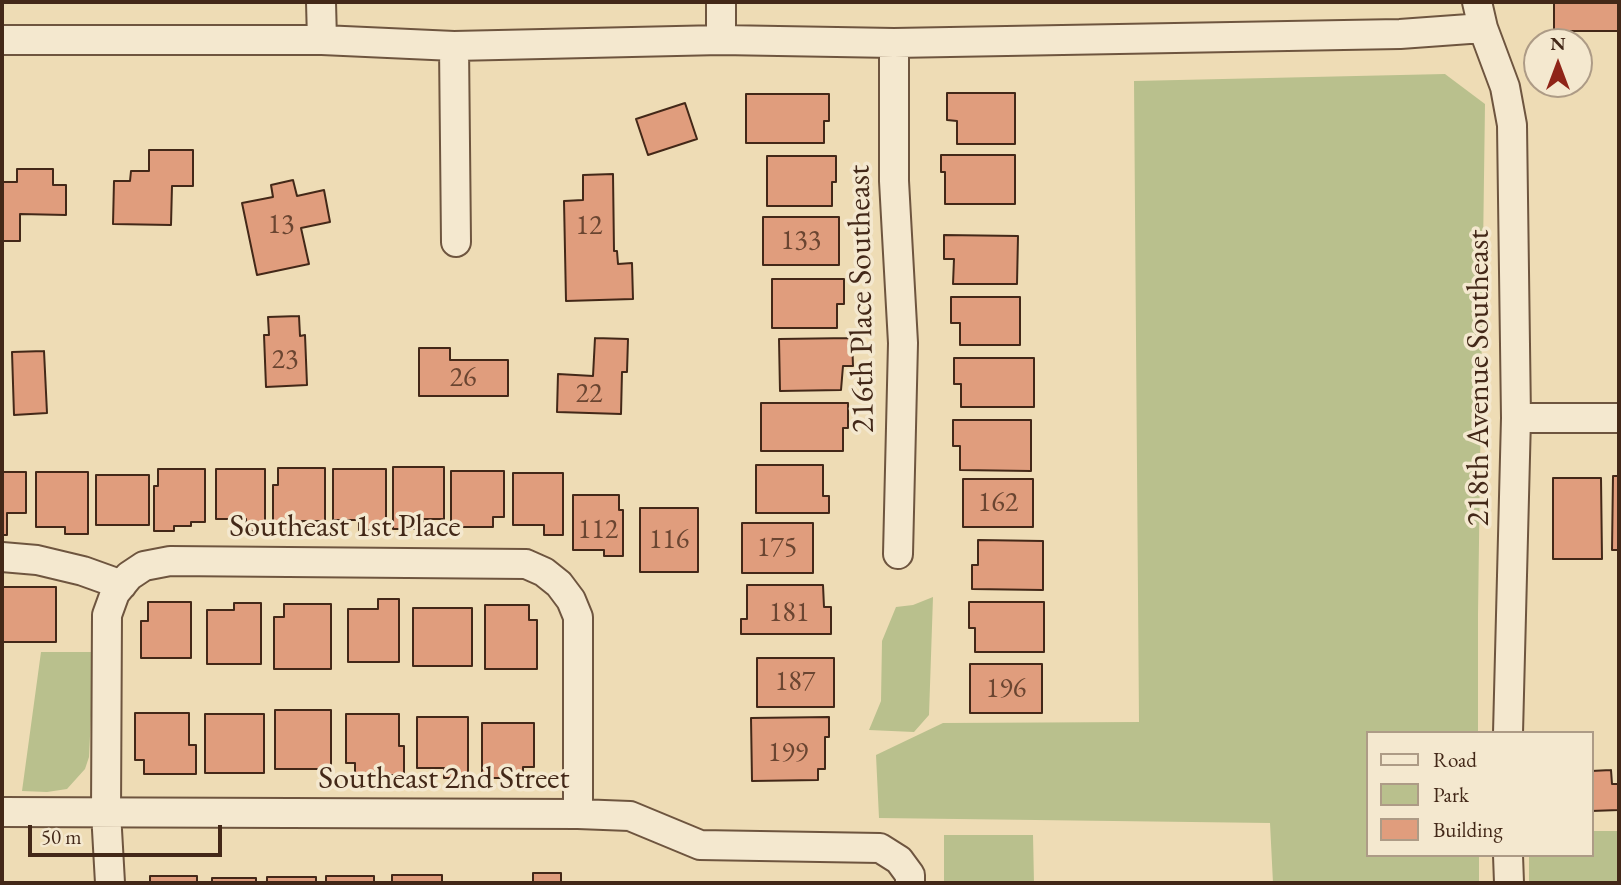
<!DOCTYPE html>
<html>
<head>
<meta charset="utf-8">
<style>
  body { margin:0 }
  #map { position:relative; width:1621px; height:885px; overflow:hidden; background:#eedcb5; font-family:"EB Garamond",serif }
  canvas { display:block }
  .frame { position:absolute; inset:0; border:4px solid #432818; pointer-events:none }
  .legend { position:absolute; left:1366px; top:731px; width:228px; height:126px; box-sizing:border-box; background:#f4e8cf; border:2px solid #ad9b86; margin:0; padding:9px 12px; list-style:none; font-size:21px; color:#432818 }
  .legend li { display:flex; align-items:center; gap:14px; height:35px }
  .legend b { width:35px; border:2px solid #ad9b86 }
  .north { position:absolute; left:1523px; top:28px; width:70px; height:70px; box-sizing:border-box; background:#f4e8cf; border:2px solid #ad9b86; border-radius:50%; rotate:0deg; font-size:19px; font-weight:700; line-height:28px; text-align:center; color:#432818 }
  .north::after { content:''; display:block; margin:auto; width:24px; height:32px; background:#8f2418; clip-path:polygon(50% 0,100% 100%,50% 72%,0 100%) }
  .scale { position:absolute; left:28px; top:825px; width:194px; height:32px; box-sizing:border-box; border:4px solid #432818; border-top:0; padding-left:9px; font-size:21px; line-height:24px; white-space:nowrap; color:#432818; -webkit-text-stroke:5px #f4e8cf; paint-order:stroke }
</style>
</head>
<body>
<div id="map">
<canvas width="1621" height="885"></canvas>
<div class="frame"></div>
<ul class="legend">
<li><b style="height:9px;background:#f4e8cf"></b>Road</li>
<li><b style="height:19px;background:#b9c08d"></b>Park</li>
<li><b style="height:19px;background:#e09d7d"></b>Building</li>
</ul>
<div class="north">N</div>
<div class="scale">50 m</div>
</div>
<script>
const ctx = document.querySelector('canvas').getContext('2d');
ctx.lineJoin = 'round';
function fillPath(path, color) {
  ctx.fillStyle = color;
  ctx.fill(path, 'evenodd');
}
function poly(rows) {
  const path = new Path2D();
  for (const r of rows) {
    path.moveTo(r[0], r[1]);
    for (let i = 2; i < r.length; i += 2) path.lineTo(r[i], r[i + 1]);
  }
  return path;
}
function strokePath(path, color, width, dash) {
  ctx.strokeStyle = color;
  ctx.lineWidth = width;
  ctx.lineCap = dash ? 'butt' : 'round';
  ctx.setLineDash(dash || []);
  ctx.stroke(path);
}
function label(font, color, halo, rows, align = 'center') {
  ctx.font = font + ' "EB Garamond",serif';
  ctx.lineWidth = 7;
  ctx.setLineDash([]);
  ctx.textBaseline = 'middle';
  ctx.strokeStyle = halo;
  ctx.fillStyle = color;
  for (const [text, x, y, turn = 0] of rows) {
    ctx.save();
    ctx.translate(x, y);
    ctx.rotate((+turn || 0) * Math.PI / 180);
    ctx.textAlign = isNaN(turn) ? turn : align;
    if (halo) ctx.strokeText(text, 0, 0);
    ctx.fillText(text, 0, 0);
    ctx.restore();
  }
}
fillPath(poly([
  [1445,74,1485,104,1478,614,1478,733,1367,733,1367,855,1479,855,1479,883,1273,883,1270,823,879,818,876,755,943,723,1139,722,1134,81],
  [933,597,929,715,914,732,869,730,881,701,882,641,896,607,913,605],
  [41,652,94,652,89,757,85,769,67,789,47,792,22,791],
  [1591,831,1619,831,1619,883,1529,883,1529,855,1591,855],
  [944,835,1033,835,1034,883,944,883]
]), '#b9c08d');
const building = poly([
  [1554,2,1619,2,1619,31,1554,31,1554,2],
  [947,93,1015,93,1015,144,957,144,957,121,947,120,947,93],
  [746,94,829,94,829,121,824,121,824,143,746,143,746,94],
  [685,103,697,139,648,155,636,119,685,103],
  [149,150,193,150,193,186,172,186,171,225,113,224,114,181,130,181,131,171,149,171,149,150],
  [941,155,1015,155,1015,204,945,204,945,172,941,172,941,155],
  [767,156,836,156,836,182,832,182,832,206,767,206,767,156],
  [17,169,53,169,53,185,66,185,66,215,20,214,20,241,2,241,2,182,17,182,17,169],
  [613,174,614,251,617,251,618,264,632,263,633,299,566,301,564,201,583,200,583,175,613,174],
  [293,180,297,196,324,190,330,222,301,228,309,264,257,275,242,203,273,197,271,185,293,180],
  [763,217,839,217,839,265,763,265,763,217],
  [944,235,1018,236,1017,284,953,284,954,259,944,259,944,235],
  [772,279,844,279,844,304,837,304,837,328,772,328,772,279],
  [951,297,1020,297,1020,345,960,345,960,323,951,323,951,297],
  [299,316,300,336,305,335,307,385,266,387,264,335,269,335,268,317,299,316],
  [595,338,628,339,627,372,622,372,621,414,557,412,558,374,593,376,595,338],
  [852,338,853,366,843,366,841,390,780,391,779,339,852,338],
  [419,348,450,348,450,360,508,360,508,396,419,396,419,348],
  [44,351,47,413,14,415,12,352,44,351],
  [954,358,1034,358,1034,407,961,407,961,384,954,384,954,358],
  [761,403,848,403,848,428,843,428,843,451,761,451,761,403],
  [953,420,1031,420,1031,471,960,470,960,446,953,446,953,420],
  [756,465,823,465,823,496,829,496,829,513,756,513,756,465],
  [393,467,444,467,444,519,423,519,423,529,393,529,393,467],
  [278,468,325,468,325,521,302,521,302,531,273,531,273,485,278,485,278,468],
  [158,469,205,469,205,522,191,522,191,526,174,526,174,531,154,531,154,486,158,486,158,469],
  [216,469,265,469,265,531,246,531,246,519,216,519,216,469],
  [333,469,386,469,386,530,359,530,359,520,333,520,333,469],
  [451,471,504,471,504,517,493,517,493,527,451,527,451,471],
  [2,472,26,472,26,513,7,513,7,535,2,535,2,472],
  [36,472,88,472,88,534,65,534,65,527,36,527,36,472],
  [513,473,563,473,563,535,544,535,544,525,513,525,513,473],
  [96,475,149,475,149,525,96,525,96,475],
  [1613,476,1619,476,1619,550,1612,550,1613,476],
  [1553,478,1601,478,1602,559,1553,559,1553,478],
  [963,479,1033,479,1033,527,963,527,963,479],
  [573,495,619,495,619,510,623,510,623,556,604,556,604,550,573,550,573,495],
  [640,508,698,508,698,572,640,572,640,508],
  [742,523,813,523,813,573,742,573,742,523],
  [978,540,1043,541,1043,590,972,589,972,565,978,565,978,540],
  [747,585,823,585,824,607,831,607,831,634,741,634,741,619,747,619,747,585],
  [2,587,56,587,56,642,2,642,2,587],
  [378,599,399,599,399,662,348,662,348,609,378,609,378,599],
  [148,602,191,602,191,658,141,658,141,621,148,621,148,602],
  [969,602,1044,602,1044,652,975,652,975,628,969,628,969,602],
  [234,603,261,603,261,664,207,664,207,610,234,610,234,603],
  [284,604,331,604,331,669,274,669,274,617,284,617,284,604],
  [485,605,529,605,529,620,537,620,537,669,485,669,485,605],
  [413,608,472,608,472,666,413,666,413,608],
  [757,658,834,658,834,707,757,707,757,658],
  [970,664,1042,664,1042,713,970,713,970,664],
  [275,710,331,710,331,769,275,769,275,710],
  [135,713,189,713,189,745,196,745,196,774,144,774,144,760,135,760,135,713],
  [205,714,264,714,264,773,205,773,205,714],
  [346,714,399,714,399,746,404,746,404,775,355,775,355,763,346,763,346,714],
  [417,717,468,717,468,778,444,778,444,768,417,768,417,717],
  [829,717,829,737,825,737,825,769,818,769,818,780,752,781,751,718,829,717],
  [482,723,534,723,534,767,523,767,523,778,482,778,482,723],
  [1611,770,1612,784,1619,784,1619,810,1591,811,1591,771,1611,770],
  [533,873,561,873,561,883,533,883,533,873],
  [392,875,442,875,442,883,392,883,392,875],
  [150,876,197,876,197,883,150,883,150,876],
  [326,876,374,876,374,883,326,883,326,876],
  [267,877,316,877,316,883,267,883,267,877],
  [212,878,256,878,256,883,212,883,212,878]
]);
fillPath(building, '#e09d7d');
strokePath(building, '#432818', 2);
const minor = poly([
  [321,2,322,40],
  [1477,2,1483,28,1505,87,1512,125,1516,418,1508,733],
  [2,40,322,40,454,46,721,40,894,43,1400,34,1483,28],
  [721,40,721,2],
  [894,43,894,181,903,343,898,554],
  [454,46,456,242],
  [1516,418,1619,418],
  [2,557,37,560,83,571,122,585],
  [2,812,578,814,630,816,700,845,880,848,899,860,910,875,910,883],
  [1508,855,1509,883],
  [110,883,106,812,107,615,115,593,129,576,144,566,170,561,526,564,544,572,559,584,571,600,578,617,578,814]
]);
strokePath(minor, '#6e553f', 32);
strokePath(minor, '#f4e8cf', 28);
label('28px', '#6a4531', null, [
  ["13",281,225],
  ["12",589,226],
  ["133",801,241],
  ["23",285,360],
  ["26",463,378],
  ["22",589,394],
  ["162",998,503],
  ["112",598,530],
  ["116",669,540],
  ["175",777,548],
  ["181",789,613],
  ["187",795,682],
  ["196",1006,689],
  ["199",788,753]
]);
label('32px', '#432818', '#f4e8cf', [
  ["216th Place Southeast",862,299,-91],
  ["218th Avenue Southeast",1479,378,-90],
  ["Southeast 1st Place",345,527],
  ["Southeast 2nd Street",444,779]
]);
</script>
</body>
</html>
